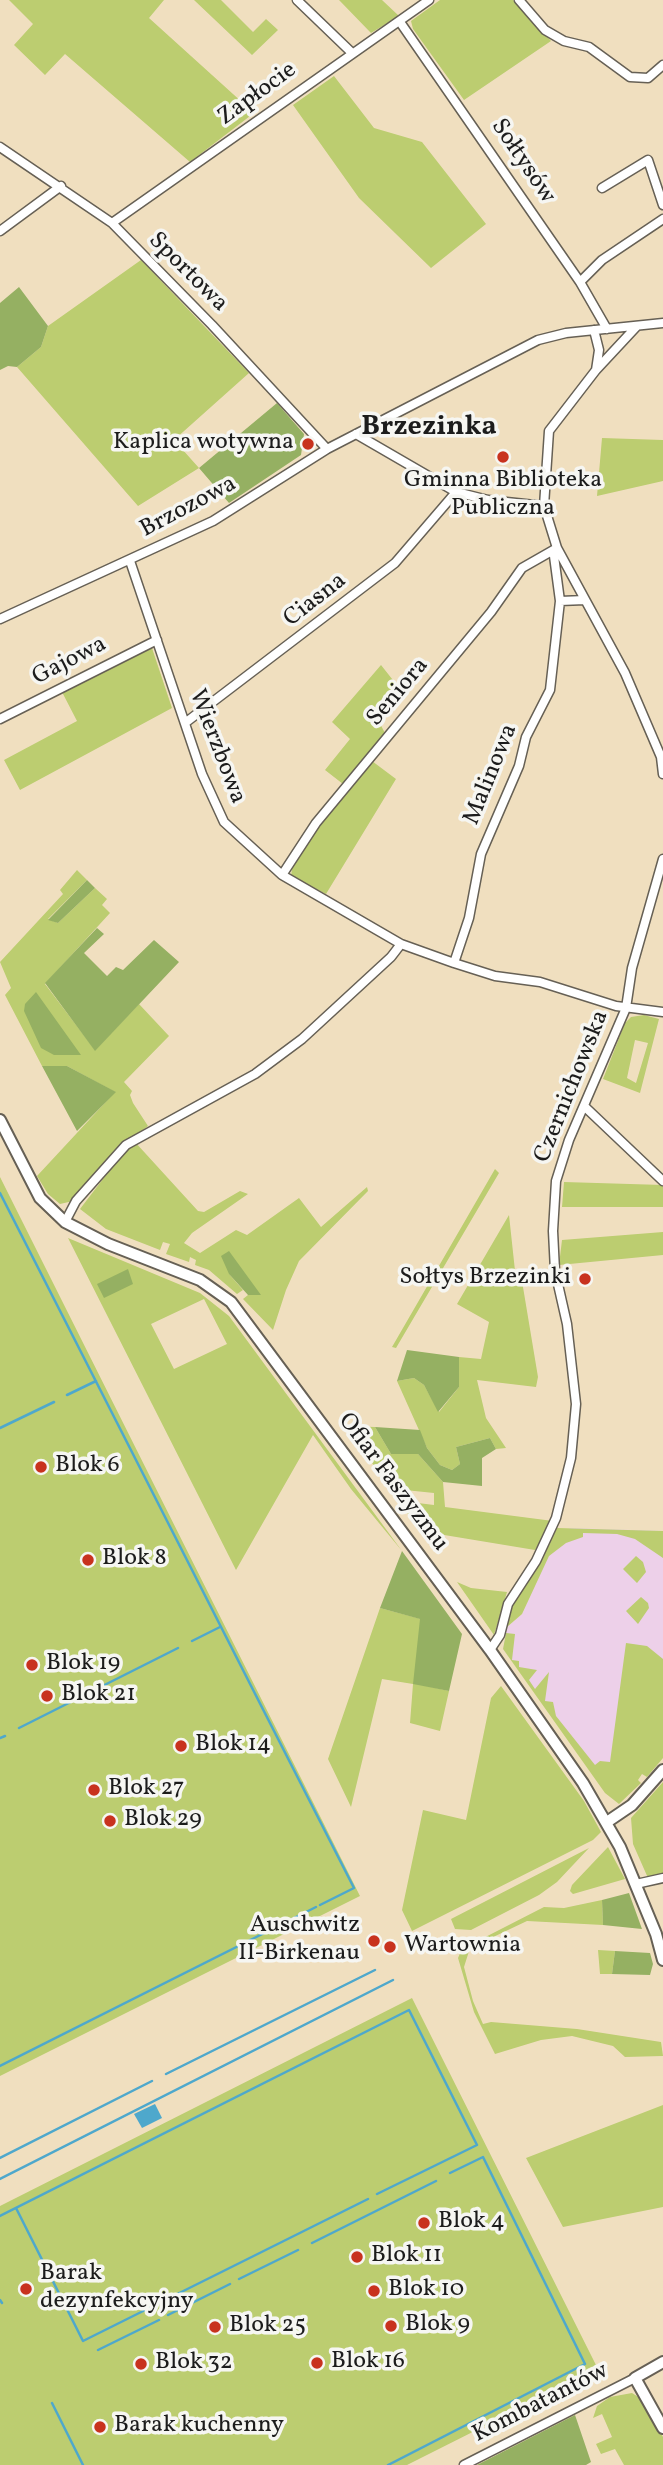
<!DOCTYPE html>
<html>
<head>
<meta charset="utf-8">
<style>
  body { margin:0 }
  canvas { display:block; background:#f0dfbf }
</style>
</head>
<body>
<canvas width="663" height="2465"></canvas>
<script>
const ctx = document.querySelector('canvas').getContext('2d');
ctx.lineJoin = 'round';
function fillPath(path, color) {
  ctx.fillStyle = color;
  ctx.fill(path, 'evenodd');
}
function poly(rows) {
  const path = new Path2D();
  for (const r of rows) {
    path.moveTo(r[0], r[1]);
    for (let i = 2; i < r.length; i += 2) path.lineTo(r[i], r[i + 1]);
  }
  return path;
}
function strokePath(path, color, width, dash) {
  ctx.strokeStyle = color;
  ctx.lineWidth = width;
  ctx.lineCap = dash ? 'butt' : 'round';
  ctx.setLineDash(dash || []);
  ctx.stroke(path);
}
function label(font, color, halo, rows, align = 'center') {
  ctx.font = font + ' Vollkorn,serif';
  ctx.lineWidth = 7;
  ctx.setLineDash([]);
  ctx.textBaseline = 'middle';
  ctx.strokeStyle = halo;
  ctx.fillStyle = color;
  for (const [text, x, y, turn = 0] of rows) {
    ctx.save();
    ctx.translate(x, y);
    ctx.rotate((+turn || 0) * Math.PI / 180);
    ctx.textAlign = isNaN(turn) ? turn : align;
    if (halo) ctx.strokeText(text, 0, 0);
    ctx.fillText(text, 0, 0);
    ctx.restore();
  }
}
fillPath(poly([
  [569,1528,663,1531,663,1661,613,1762,592,1767,503,1649,507,1627,522,1614,554,1543,561,1544,571,1539]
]), '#edd0e9');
fillPath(poly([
  [9,0,164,0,149,18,254,113,190,162,65,54,45,75,14,45,33,24],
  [194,0,221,0,253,32,266,19,278,30,252,55],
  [339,0,382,0,399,16,371,33],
  [440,0,513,0,551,41,464,100,413,29,411,21],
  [334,76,374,128,422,142,486,224,431,268,359,198,293,105],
  [141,260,249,373,174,440,199,468,138,506,17,367,41,347,48,326],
  [602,438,663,440,663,481,597,496],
  [152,648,172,708,20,790,4,760,77,721,62,692],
  [381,665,400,689,376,716,386,735,343,784,325,770,350,739,332,722],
  [372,761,396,779,326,894,291,876,292,869,317,828],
  [77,870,87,880,48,919,58,923,95,888,107,899,102,905,110,913,45,984,95,1050,139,1004,169,1036,124,1082,132,1091,130,1095,133,1103,148,1126,114,1152,73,1201,60,1204,48,1194,37,1176,115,1092,67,1066,42,1066,5,995,11,988,0,962,63,894,60,890],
  [644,1015,659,1019,640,1093,603,1079,625,1023,631,1017],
  [635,1040,648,1043,636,1083,627,1078],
  [135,1142,198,1211,204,1212,240,1191,248,1194,192,1233,184,1243,200,1253,236,1230,247,1235,299,1198,321,1227,367,1187,368,1191,299,1261,286,1290,273,1330,243,1299,248,1295,260,1295,229,1274,243,1290,237,1294,209,1270,195,1265,196,1260,190,1257,189,1262,166,1254,170,1244,163,1242,160,1250,106,1229,80,1209,116,1162],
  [495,1169,499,1173,396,1348,392,1347],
  [0,1177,360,1896,0,2076],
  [564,1182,663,1185,663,1207,562,1207],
  [509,1215,516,1280,522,1281,538,1377,536,1387,477,1380,486,1418,506,1448,496,1449,490,1438,456,1447,460,1464,452,1470,440,1465,427,1448,397,1381,414,1378,424,1385,439,1412,459,1387,459,1357,481,1359,489,1322,457,1304],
  [663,1232,663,1255,559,1265,562,1240],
  [68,1238,200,1293,229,1316,402,1551,351,1489,313,1435,236,1570],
  [204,1299,227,1344,174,1369,151,1324],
  [346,1426,375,1427,391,1454,418,1454,443,1482,445,1507,553,1521,535,1550,420,1531],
  [405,1490,434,1493,434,1505,402,1501],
  [557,1528,663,1531,663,1558,635,1539,617,1534,583,1533,583,1537,566,1543,549,1556,522,1614,507,1627,513,1605,540,1564],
  [636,1556,643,1562,646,1572,637,1583,623,1569],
  [457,1582,471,1588,507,1592,494,1635],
  [641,1597,648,1603,649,1608,638,1624,626,1611],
  [380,1608,421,1619,414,1683,449,1691,440,1731,410,1723,413,1684,382,1679,351,1807,328,1759],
  [506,1633,515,1634,512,1660,519,1661,519,1667,537,1670,529,1680,535,1689,549,1672,545,1701,553,1702,556,1716,595,1765,600,1761,610,1762,626,1643,647,1646,663,1659,663,1758,647,1777,642,1774,638,1780,641,1783,619,1804,605,1793,503,1649],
  [501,1686,584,1801,601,1832,593,1840,412,1931,402,1910,423,1810,466,1820,491,1698],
  [663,1782,663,1875,648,1878,633,1844,631,1818],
  [608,1847,625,1879,573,1894,570,1891,572,1885],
  [589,1848,557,1882,539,1895,471,1930,455,1929,451,1919],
  [602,1900,603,1925,527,1921,470,1948,464,1967,473,2001,483,2024,491,2022,577,2029,661,2042,663,2056,625,2057,613,2046,572,2036,541,2040,495,2054,474,2012,458,1958,462,1949,544,1907,564,1908],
  [598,1950,615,1951,612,1974,600,1974],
  [412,1998,598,2369,407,2465,0,2465,0,2206],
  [663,2105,663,2207,563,2227,526,2158],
  [632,2393,643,2400,663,2437,663,2465,624,2465,615,2449,601,2454,596,2444,612,2437,602,2414,593,2418,597,2406,610,2397]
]), '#bccd70');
fillPath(poly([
  [19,287,48,326,41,347,17,367,8,366,0,370,0,303],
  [277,403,304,434,301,455,229,503,199,468],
  [87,880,95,888,58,923,48,920],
  [97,928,104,934,84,953,107,976,116,967,123,970,154,940,179,962,95,1051,45,983],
  [36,992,81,1055,54,1055,41,1048,24,1011,25,1004],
  [42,1066,67,1066,116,1092,77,1131],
  [229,1251,261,1295,248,1295,229,1274,221,1256],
  [128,1269,133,1284,104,1298,97,1284],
  [407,1350,459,1357,459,1387,438,1412,424,1385,414,1378,397,1381],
  [375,1427,420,1430,427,1448,440,1465,452,1470,460,1464,456,1447,490,1438,496,1449,482,1458,482,1486,443,1482,418,1454,391,1454],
  [402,1551,462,1634,449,1691,413,1684,420,1619,380,1608],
  [629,1893,642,1929,603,1925,602,1900],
  [615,1951,650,1953,653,1964,650,1975,612,1974],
  [575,2415,591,2462,586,2465,477,2465]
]), '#95b062');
fillPath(poly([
  [155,2104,162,2118,142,2128,134,2114]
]), '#4ea8cc');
strokePath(poly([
  [0,1193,354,1888,320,1905],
  [67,1395,96,1381],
  [0,1428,54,1402],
  [192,1641,220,1627],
  [19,1728,178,1648],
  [0,1738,5,1736],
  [0,2066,316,1907],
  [166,2074,375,1970],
  [0,2158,152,2081],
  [0,2179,393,1980],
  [16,2208,83,2341,368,2199],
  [0,2216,409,2010,477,2145,377,2194],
  [312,2243,436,2181],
  [239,2279,298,2250],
  [0,2300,2,2303],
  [168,2315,230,2284],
  [98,2350,159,2320],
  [52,2403,83,2465],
  [388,2465,585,2364,483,2157,450,2173]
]), '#4ea8cc', 2.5);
const street = poly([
  [297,0,351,52],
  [519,0,545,30,564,41,589,47,630,77,648,78,663,65],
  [400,22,580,282,607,329],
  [0,147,112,223,212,325,327,449],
  [602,188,648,160,663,205],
  [112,223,429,0],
  [0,231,61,186],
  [580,282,602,260,663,219],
  [637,326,596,370,549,431,544,506,557,548,625,673,661,757,663,774],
  [594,330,599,350,596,370],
  [356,434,456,492,488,500,544,506],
  [557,548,554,556,560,601],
  [130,561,202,774,224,822,282,875,401,944,454,963,495,976,540,982,616,1006,663,1012],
  [0,619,213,521,327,449,538,340,566,333,663,323],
  [0,719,157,640],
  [185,723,395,563,456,492],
  [282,875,316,823,491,612,522,568,557,548],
  [454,963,469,918,481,854,519,766,526,737,550,690,560,601,585,600],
  [584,1106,663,1181],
  [65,1222,76,1201,126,1145,255,1074,302,1039,391,957,401,944],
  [490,1650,500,1635,508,1604,536,1561,556,1518,571,1458,576,1404,567,1324,555,1271,553,1231,556,1181,569,1140,626,1008,632,968,663,859],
  [636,1884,663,1878],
  [464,2465,635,2378]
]);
const secondary = poly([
  [0,1120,40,1198,65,1222,108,1244,200,1280,231,1302,490,1650,583,1783,620,1847,656,1934,663,1960],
  [607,1822,632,1805,663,1770],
  [663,2362,635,2378,663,2428]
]);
strokePath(street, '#666055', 11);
strokePath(secondary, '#666055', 14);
strokePath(street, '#fff', 8);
strokePath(secondary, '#fff', 10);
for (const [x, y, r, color] of [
  [308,444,7,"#c8321e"],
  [503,457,7,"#c8321e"],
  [585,1279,7,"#c8321e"],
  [41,1467,7,"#c8321e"],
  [88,1560,7,"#c8321e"],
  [32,1665,7,"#c8321e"],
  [47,1696,7,"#c8321e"],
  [181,1746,7,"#c8321e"],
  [94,1790,7,"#c8321e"],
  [110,1821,7,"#c8321e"],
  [374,1941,7,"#c8321e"],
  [390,1947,7,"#c8321e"],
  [424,2223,7,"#c8321e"],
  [357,2257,7,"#c8321e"],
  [26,2289,7,"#c8321e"],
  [374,2291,7,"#c8321e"],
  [391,2326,7,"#c8321e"],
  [215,2327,7,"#c8321e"],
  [317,2363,7,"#c8321e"],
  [141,2364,7,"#c8321e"],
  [100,2427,7,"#c8321e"]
]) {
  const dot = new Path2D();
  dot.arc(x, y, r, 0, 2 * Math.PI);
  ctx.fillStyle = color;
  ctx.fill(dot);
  strokePath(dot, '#f6f6f2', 2.5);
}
label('24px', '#1c1c1c', '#f6f6f2', [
  ["Zapłocie",258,95,-36],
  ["Sołtysów",522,162,56],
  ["Sportowa",187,273,45],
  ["Brzozowa",189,508,-28],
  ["Ciasna",316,601,-38],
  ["Gajowa",70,662,-27],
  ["Seniora",399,693,-50],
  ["Wierzbowa",216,747,69],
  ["Malinowa",492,775,-68],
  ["Czernichowska",573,1087,-68],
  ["Ofiar Faszyzmu",392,1483,53],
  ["Kombatantów",541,2404,-27]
]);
label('24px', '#1c1c1c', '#f6f6f2', [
  ["Kaplica wotywna",294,444,"right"],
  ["Gminna Biblioteka",503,482,"center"],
  ["Publiczna",503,510,"center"],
  ["Sołtys Brzezinki",571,1279,"right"],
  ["Blok 6",55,1467],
  ["Blok 8",102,1560],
  ["Blok 19",46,1665],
  ["Blok 21",61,1696],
  ["Blok 14",195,1746],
  ["Blok 27",108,1790],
  ["Blok 29",124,1821],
  ["Auschwitz",360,1927,"right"],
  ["II-Birkenau",360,1955,"right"],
  ["Wartownia",404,1947],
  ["Blok 4",438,2223],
  ["Blok 11",371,2257],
  ["Barak",40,2275],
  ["dezynfekcyjny",40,2303],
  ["Blok 10",388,2291],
  ["Blok 9",405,2326],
  ["Blok 25",229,2327],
  ["Blok 16",331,2363],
  ["Blok 32",155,2364],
  ["Barak kuchenny",114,2427]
], 'left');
label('bold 28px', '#1c1c1c', '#f6f6f2', [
  ["Brzezinka",429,429]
]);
</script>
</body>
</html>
